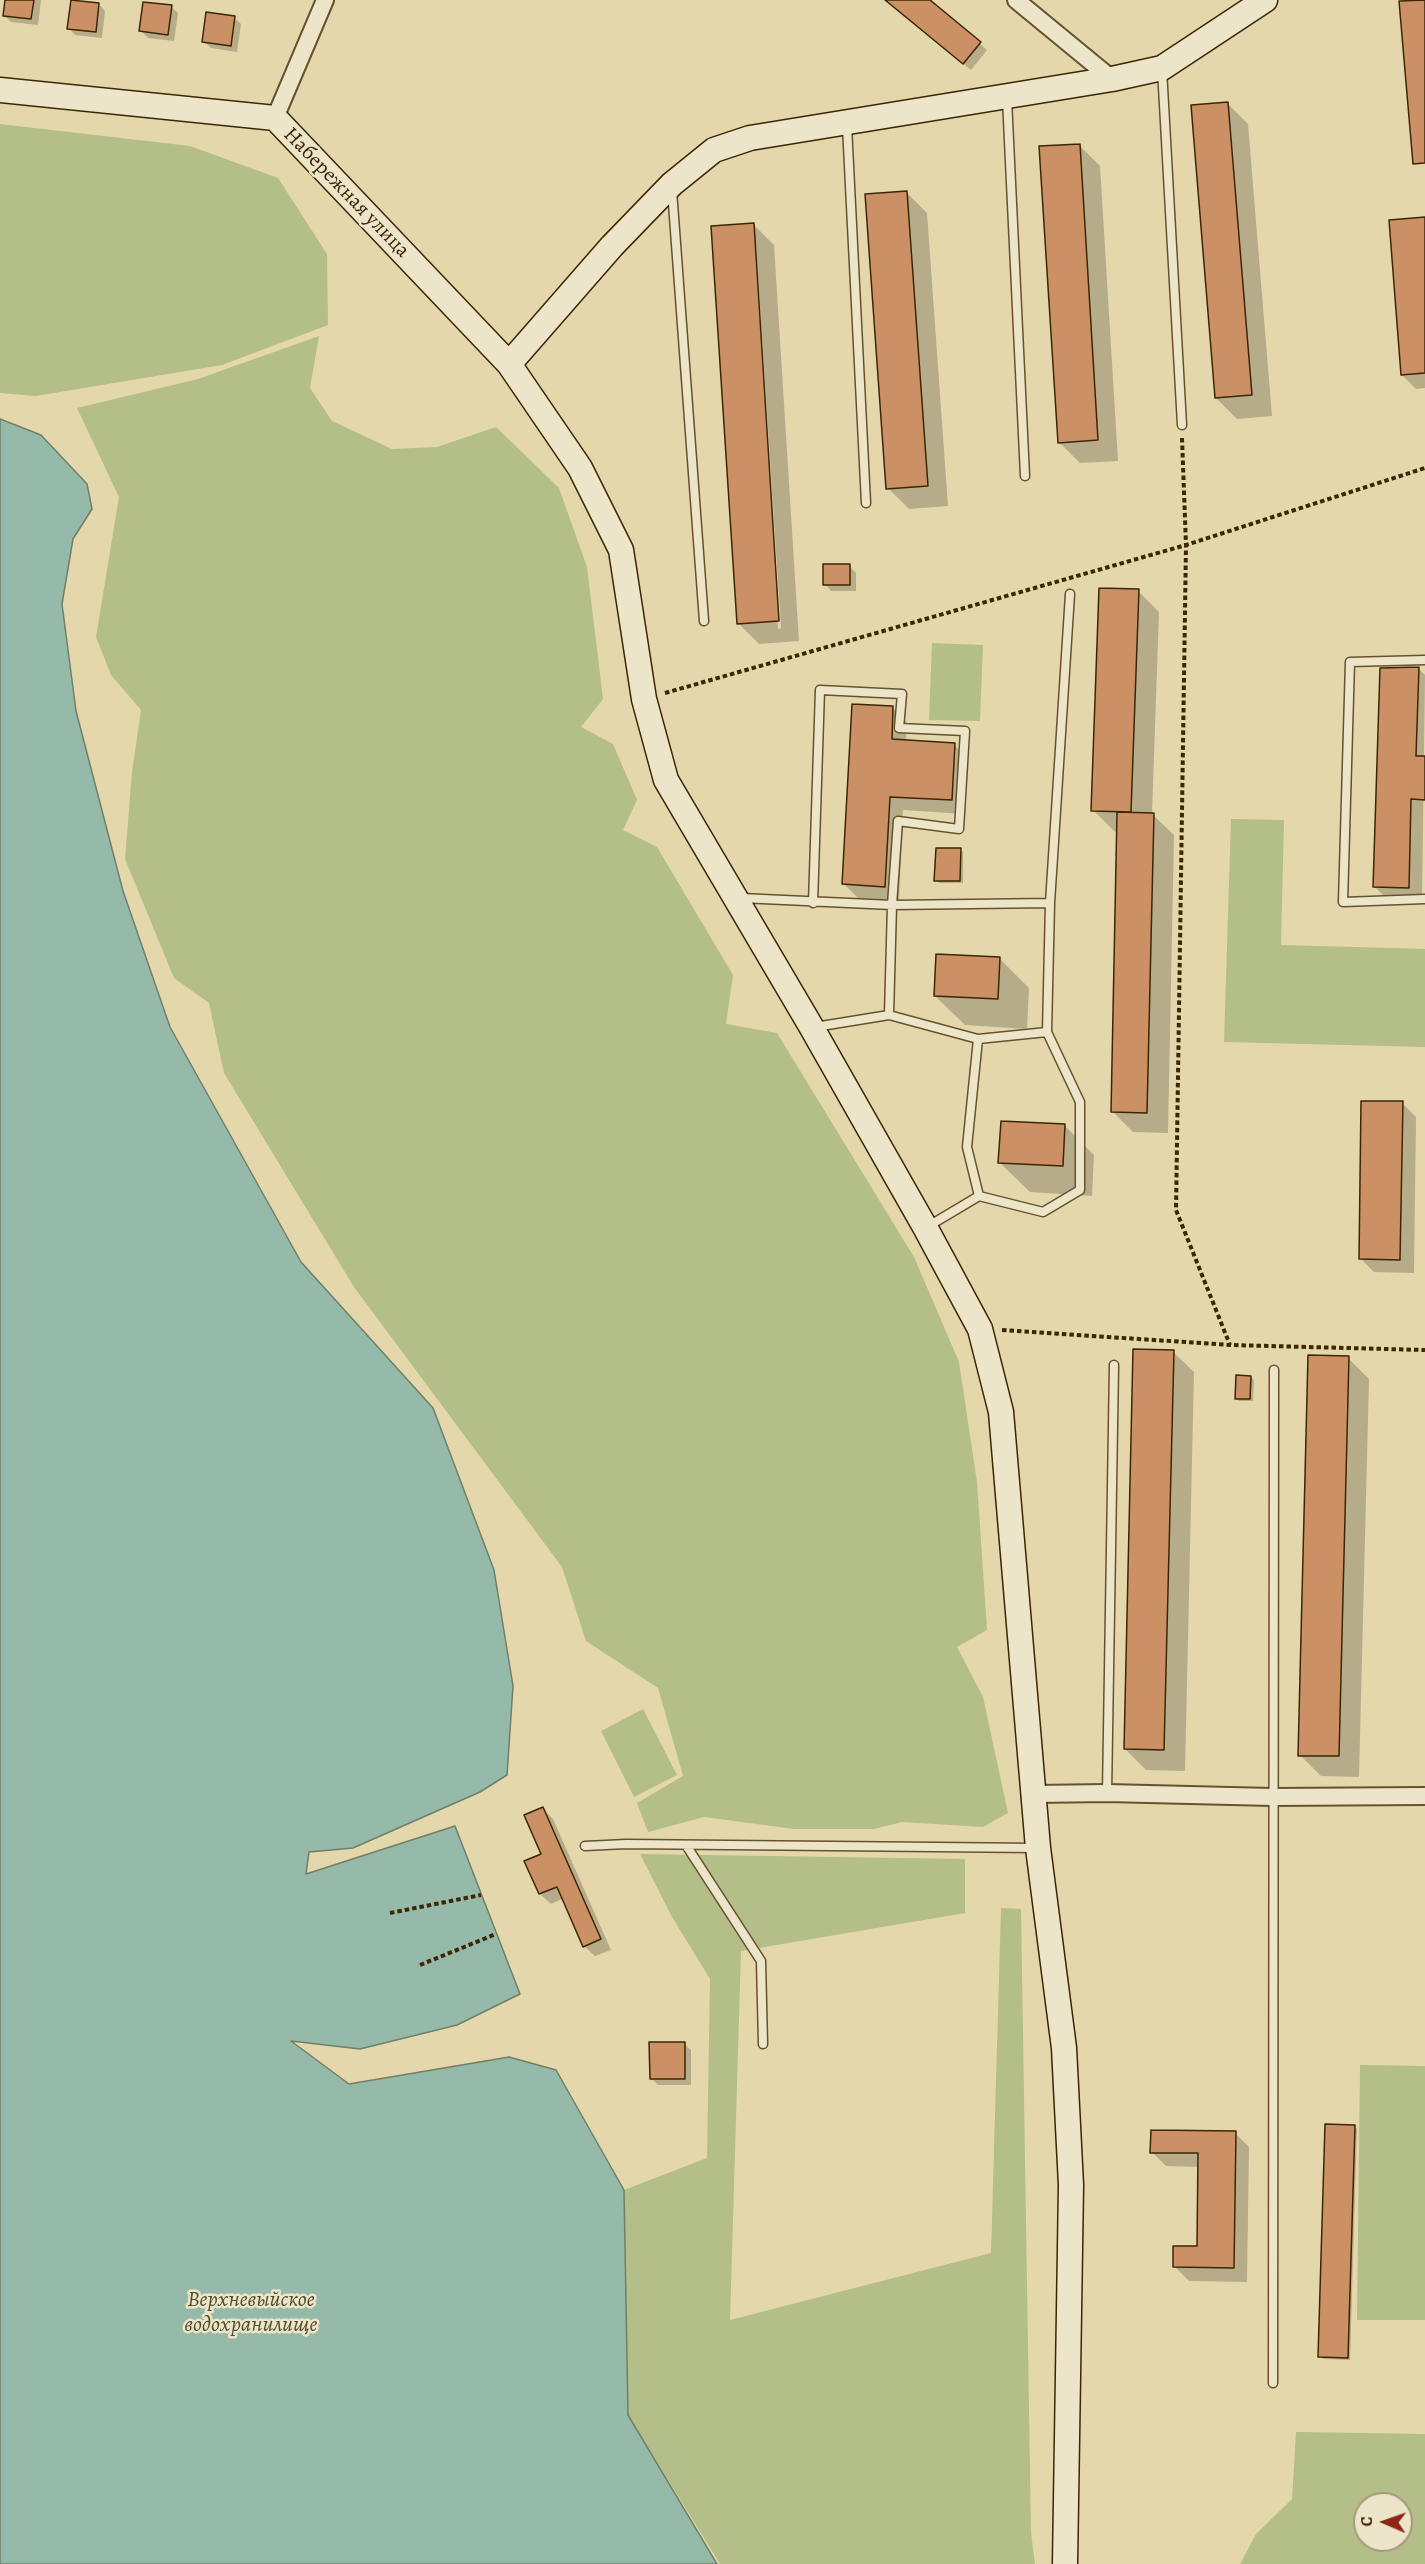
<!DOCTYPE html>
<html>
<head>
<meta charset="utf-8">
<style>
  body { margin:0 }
  #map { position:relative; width:1425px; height:2564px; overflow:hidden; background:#e4d7ac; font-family:Alegreya,serif }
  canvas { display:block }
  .north { position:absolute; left:1353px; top:2492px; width:60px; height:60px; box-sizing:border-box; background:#ede5c9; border:2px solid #a6997a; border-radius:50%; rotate:272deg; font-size:16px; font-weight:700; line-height:24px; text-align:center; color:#3c2603 }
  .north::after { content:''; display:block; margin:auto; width:21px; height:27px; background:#8f2418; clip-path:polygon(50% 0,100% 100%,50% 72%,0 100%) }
</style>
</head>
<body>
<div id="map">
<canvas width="1425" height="2564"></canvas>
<div class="north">С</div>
</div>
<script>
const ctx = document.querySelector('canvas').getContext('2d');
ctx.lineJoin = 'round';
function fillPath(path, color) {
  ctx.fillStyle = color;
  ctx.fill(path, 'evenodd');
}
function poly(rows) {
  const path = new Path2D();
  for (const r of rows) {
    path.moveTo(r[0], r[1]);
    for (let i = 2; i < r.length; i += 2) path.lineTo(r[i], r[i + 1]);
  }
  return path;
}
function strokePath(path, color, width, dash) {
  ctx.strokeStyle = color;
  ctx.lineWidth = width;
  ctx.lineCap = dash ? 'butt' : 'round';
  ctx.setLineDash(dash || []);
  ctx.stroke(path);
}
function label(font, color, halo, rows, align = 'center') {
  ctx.font = font + ' Alegreya,serif';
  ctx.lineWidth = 5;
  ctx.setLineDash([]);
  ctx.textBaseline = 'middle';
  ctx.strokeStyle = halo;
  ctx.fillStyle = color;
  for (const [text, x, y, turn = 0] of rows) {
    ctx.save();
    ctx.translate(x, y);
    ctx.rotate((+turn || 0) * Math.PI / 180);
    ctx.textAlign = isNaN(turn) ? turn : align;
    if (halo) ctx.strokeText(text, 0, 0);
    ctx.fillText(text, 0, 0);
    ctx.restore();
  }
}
fillPath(poly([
  [0,124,190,146,278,178,327,254,328,325,222,365,36,396,0,393],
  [319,336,310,388,332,421,392,449,437,447,496,427,559,488,587,567,603,699,581,727,613,744,637,800,623,830,657,847,733,975,726,1024,777,1033,914,1257,959,1362,977,1482,987,1630,957,1647,983,1697,1008,1813,983,1827,902,1822,874,1829,794,1829,704,1817,648,1832,637,1803,683,1776,658,1688,586,1641,562,1567,354,1287,224,1073,209,1003,174,978,125,859,132,772,141,710,111,675,96,637,119,497,77,408,198,379],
  [932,643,983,645,980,721,929,720],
  [1231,819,1284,820,1281,945,1425,949,1425,1047,1224,1042],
  [643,1709,677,1775,634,1797,601,1731],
  [640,1854,965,1859,965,1913,741,1951,730,2320,991,2253,1001,1908,1021,1909,1031,2533,1035,2564,720,2564,628,2415,624,2190,707,2158,710,1979,672,1917],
  [1360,2065,1425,2066,1425,2320,1357,2320],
  [1296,2432,1425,2434,1425,2564,1240,2564,1256,2534,1292,2499],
  [1365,2504,1401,2504,1401,2540,1365,2540]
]), '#b4be89');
const water = poly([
  [0,419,41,435,87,484,92,509,73,539,62,604,76,711,123,891,170,1027,301,1262,433,1408,494,1570,513,1686,507,1775,480,1792,353,1848,309,1852,306,1874,455,1826,520,1994,457,2025,360,2049,291,2041,349,2084,509,2057,556,2070,624,2190,628,2415,717,2564,0,2564,0,419]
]);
fillPath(water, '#95baa9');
strokePath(water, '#717f67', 1.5);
fillPath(poly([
  [6,0,41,0,38,25,11,22,4,15],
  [886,0,928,0,987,50,971,70],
  [99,4,105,11,102,38,75,35,69,28],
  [171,7,178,13,174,41,148,38,141,31],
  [234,18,241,24,237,52,211,48,204,42],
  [1227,103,1248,124,1272,416,1237,419,1216,398],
  [1079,145,1100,166,1118,461,1080,463,1059,442],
  [906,192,927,213,948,506,909,509,888,488],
  [1425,219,1425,388,1416,389,1402,375],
  [753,224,774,245,799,641,759,644,738,623],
  [753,244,756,244,781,628,778,629],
  [849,566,856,573,856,591,831,591,825,584],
  [1138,591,1159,612,1152,814,1174,835,1168,1133,1133,1132,1112,1111,1118,832,1114,831,1093,810],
  [1418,668,1425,675,1422,901,1388,900,1374,886],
  [893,708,907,722,906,742,954,745,968,759,965,814,903,810,899,900,858,898,844,884],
  [960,849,963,852,963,883,939,883,936,880],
  [999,958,1029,988,1027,1029,965,1025,935,996],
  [1402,1103,1416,1117,1414,1273,1374,1272,1360,1258],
  [1064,1125,1094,1155,1092,1196,1030,1192,1000,1163],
  [1173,1352,1194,1372,1185,1771,1146,1770,1125,1749],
  [1348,1358,1369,1379,1359,1777,1321,1776,1300,1755],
  [1251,1377,1254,1380,1253,1401,1239,1401,1236,1398],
  [543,1809,553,1819,611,1950,595,1956,584,1946,564,1898,551,1904,540,1894],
  [684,2044,691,2050,691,2085,658,2085,651,2078],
  [1354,2126,1357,2129,1350,2360,1323,2359,1320,2356],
  [1235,2133,1249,2147,1247,2282,1189,2281,1175,2267,1198,2248,1200,2167,1166,2166,1152,2152]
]), '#0003');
const building = poly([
  [5,0,34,0,31,19,3,16,5,0],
  [71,0,99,3,96,32,67,29,71,0],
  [885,0,930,0,981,42,963,64,885,0],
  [1425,0,1425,163,1413,164,1399,1,1425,0],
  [143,2,172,5,168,35,139,31,143,2],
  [206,12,235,16,231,46,202,42,206,12],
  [1228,102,1252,395,1215,398,1191,105,1228,102],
  [1080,144,1098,440,1058,443,1039,146,1080,144],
  [907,191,928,486,886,489,865,194,907,191],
  [1425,217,1425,373,1401,375,1389,220,1425,217],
  [754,223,779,621,737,624,711,226,754,223],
  [823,564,850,564,850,585,823,585,823,564],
  [1099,588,1139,589,1131,812,1091,811,1099,588],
  [1419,667,1416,756,1425,756,1425,800,1411,799,1409,888,1373,887,1380,668,1419,667],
  [852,704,893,706,892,739,955,743,952,800,890,797,885,887,842,884,852,704],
  [1117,812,1154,813,1147,1113,1111,1112,1117,812],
  [936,848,961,848,960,881,934,881,936,848],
  [936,954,1000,957,998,999,934,996,936,954],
  [1361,1101,1403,1101,1400,1260,1359,1259,1361,1101],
  [1001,1121,1065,1124,1063,1166,998,1163,1001,1121],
  [1133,1349,1174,1350,1164,1750,1124,1749,1133,1349],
  [1308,1355,1349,1356,1339,1756,1298,1756,1308,1355],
  [1236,1375,1251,1376,1250,1399,1235,1399,1236,1375],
  [543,1807,601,1939,583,1947,557,1887,539,1894,524,1861,541,1854,524,1815,543,1807],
  [649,2042,685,2042,685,2079,650,2079,649,2042],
  [1325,2124,1355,2125,1348,2358,1318,2357,1325,2124],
  [1151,2130,1236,2131,1234,2268,1173,2267,1173,2246,1197,2246,1198,2153,1150,2153,1151,2130]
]);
fillPath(building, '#cb9064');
strokePath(building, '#3c2603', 1.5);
const lane = poly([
  [1162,69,1182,425],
  [1007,99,1025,476],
  [847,126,866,503],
  [672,190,704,621],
  [1425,660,1350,662,1343,902,1425,899],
  [741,898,892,905,1050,903],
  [813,903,820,690,902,694,899,728,965,731,959,829,898,821,892,905,889,1015],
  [815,1027,889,1015,978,1039],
  [979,1196,967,1147,978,1039,1047,1032],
  [927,1227,979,1196,1043,1212,1080,1190,1080,1102,1047,1032,1050,903,1070,594],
  [1107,1793,1114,1365],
  [686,1845,761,1961,763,2044],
  [585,1846,626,1844,1037,1848],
  [1273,2383,1274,1370]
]);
const street = poly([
  [1016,0,1112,79],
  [275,118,325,0],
  [1033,1794,1107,1793,1272,1797,1425,1796]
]);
const secondary = poly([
  [0,90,275,118,509,364,580,468,621,550,644,699,666,780,812,1028,925,1227,980,1329,1001,1412,1038,1848,1064,2048,1071,2185,1065,2564],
  [509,364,612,246,672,184,714,150,750,138,1112,79,1162,68,1265,0]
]);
strokePath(lane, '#66522d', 11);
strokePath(street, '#66522d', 20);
strokePath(secondary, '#3c2603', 27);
strokePath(poly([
  [1182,438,1186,545,1176,1210,1230,1345],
  [665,693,1186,545,1425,468],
  [1002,1330,1230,1345,1425,1350],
  [390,1913,481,1895],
  [420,1965,496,1934]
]), '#3c2603', 4, [4.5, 3]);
strokePath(lane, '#ede5c9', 8);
strokePath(street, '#ede5c9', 16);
strokePath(secondary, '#ede5c9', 24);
label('21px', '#3c2603', '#ede5c9', [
  ["Набережная улица",346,193,46]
]);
label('italic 22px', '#524b2c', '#ede5c9', [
  ["Верхневыйское",251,2301],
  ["водохранилище",251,2326]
]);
</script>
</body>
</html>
